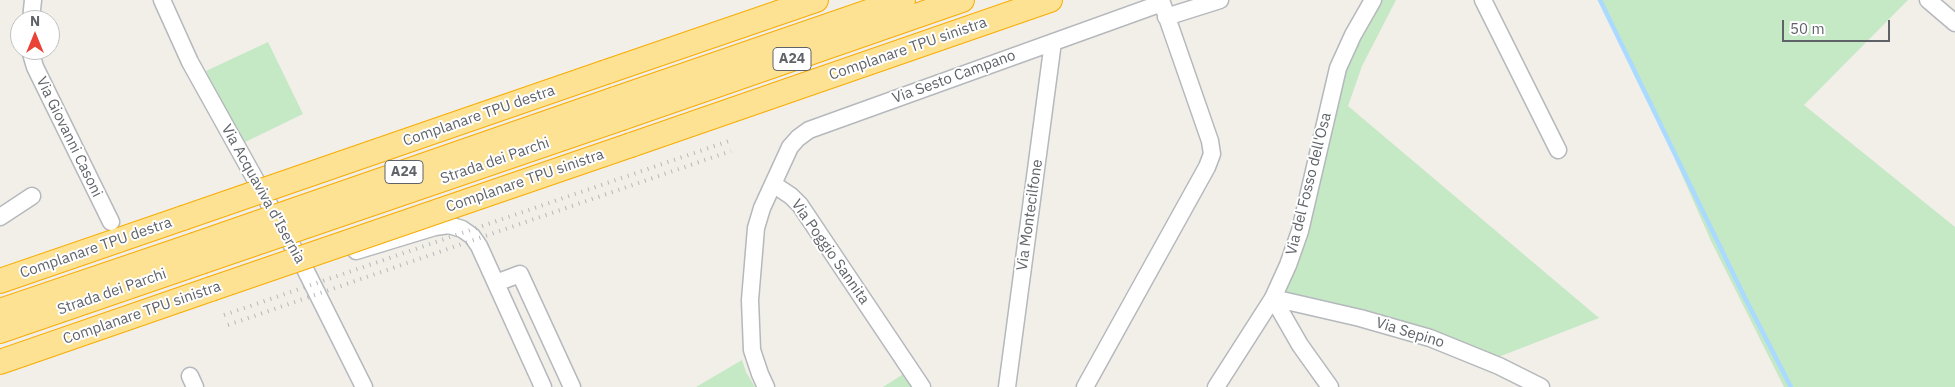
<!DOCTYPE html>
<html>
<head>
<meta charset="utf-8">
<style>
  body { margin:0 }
  #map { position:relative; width:1955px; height:387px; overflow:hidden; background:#f1efe8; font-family:"IBM Plex Sans",sans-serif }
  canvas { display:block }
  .north { position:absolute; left:10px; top:10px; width:50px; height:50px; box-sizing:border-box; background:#fff; border:1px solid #bfc1c3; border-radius:50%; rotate:0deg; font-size:14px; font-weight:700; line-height:20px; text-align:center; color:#5f6368 }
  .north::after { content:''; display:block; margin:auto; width:18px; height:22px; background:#ea4335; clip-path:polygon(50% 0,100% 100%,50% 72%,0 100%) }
  .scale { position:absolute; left:1782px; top:20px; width:108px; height:22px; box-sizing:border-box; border:2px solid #5f6368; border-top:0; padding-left:6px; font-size:15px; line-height:18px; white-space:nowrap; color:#5f6368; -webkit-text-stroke:4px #fff; paint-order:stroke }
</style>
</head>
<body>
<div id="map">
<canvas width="1955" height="387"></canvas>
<div class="north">N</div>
<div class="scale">50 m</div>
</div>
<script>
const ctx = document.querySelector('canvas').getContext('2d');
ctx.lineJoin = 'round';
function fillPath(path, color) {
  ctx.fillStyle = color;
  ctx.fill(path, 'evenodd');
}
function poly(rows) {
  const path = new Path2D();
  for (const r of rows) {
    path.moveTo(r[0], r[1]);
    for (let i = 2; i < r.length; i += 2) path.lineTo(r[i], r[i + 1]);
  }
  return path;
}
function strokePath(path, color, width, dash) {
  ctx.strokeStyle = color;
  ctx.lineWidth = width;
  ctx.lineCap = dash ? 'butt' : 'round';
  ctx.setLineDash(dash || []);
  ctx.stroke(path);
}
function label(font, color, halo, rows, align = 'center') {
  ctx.font = font + ' "IBM Plex Sans",sans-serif';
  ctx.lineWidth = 4;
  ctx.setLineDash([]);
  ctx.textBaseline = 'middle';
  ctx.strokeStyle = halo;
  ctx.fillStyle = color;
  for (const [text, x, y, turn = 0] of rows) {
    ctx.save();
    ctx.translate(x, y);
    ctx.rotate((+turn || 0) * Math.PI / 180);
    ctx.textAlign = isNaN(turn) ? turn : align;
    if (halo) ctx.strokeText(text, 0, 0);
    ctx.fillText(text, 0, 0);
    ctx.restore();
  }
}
fillPath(poly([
  [1373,0,1396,0,1362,66,1348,106,1599,318,1488,361,1273,298,1327,113],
  [1600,0,1908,0,1804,105,1955,227,1955,387,1784,387,1711,241,1645,91],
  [268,42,303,114,241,144,206,71],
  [742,360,746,372,755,387,696,387],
  [908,371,919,387,883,387]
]), '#c5e8c5');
strokePath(poly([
  [1600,0,1745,298,1791,387]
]), '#aadaff', 4.5);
const minor = poly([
  [162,0,190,62,304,267,364,387],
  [1483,0,1558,150],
  [1928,0,1955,23],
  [1166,17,1220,0],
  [31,20,33,0],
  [30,50,35,67,111,222],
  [773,184,790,147,798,138,809,130,1162,3],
  [0,217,32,196],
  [356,251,435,227,449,225,462,229,472,236,479,246,543,387],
  [496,283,520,274,572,387],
  [1273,298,1360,318,1430,338,1499,366,1541,387],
  [1273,298,1300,345,1330,387],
  [190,376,195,387],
  [766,387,760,374,752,350,750,300,756,228,762,208,773,184,791,196,800,205,922,387],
  [1007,387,1053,42],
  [1085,387,1207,167,1212,154,1210,141,1161,0],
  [1216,387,1273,298,1288,265,1300,231,1338,68,1353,35,1373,0]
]);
const highway = poly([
  [606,72,816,0],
  [615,99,903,0],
  [622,118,962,0],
  [631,145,1050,0],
  [0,281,183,218],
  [0,311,194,245],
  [0,331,201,262],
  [0,362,211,289]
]);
strokePath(minor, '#b5b8bc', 19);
strokePath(highway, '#f9ab00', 26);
strokePath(minor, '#fff', 16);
strokePath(highway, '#fde293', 24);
strokePath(poly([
  [224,315,729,141],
  [228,325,731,151]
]), '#b6b7b8', 4, [1, 6]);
const highwayBridge = poly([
  [183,218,606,72],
  [194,245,615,99],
  [201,262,622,118],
  [211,289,631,145]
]);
strokePath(highwayBridge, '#f9ab00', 26, []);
strokePath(highwayBridge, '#fde293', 24);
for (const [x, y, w] of [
  [792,59,38],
  [404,172,38]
]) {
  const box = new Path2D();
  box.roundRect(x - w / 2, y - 11.5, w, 23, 4);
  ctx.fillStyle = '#fff';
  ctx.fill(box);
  strokePath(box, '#5f6368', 1);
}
label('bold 14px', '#5f6368', null, [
  ["A24",792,59],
  ["A24",404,172]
]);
label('15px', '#5f6368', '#fff', [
  ["Complanare TPU sinistra",908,49,-19],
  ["Via Sesto Campano",954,77,-20],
  ["Complanare TPU destra",479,116,-19],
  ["Via Giovanni Casoni",69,137,64],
  ["Strada dei Parchi",495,161,-19],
  ["Complanare TPU sinistra",525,181,-19],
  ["Via del Fosso dell'Osa",1309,184,-76],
  ["Via Acquaviva d'Isernia",263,194,61],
  ["Via Montecilfone",1030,215,-82],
  ["Complanare TPU destra",96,248,-19],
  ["Via Poggio Sannita",830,252,55],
  ["Strada dei Parchi",112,292,-19],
  ["Complanare TPU sinistra",142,313,-19],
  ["Via Sepino",1410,333,17]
]);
</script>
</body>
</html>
